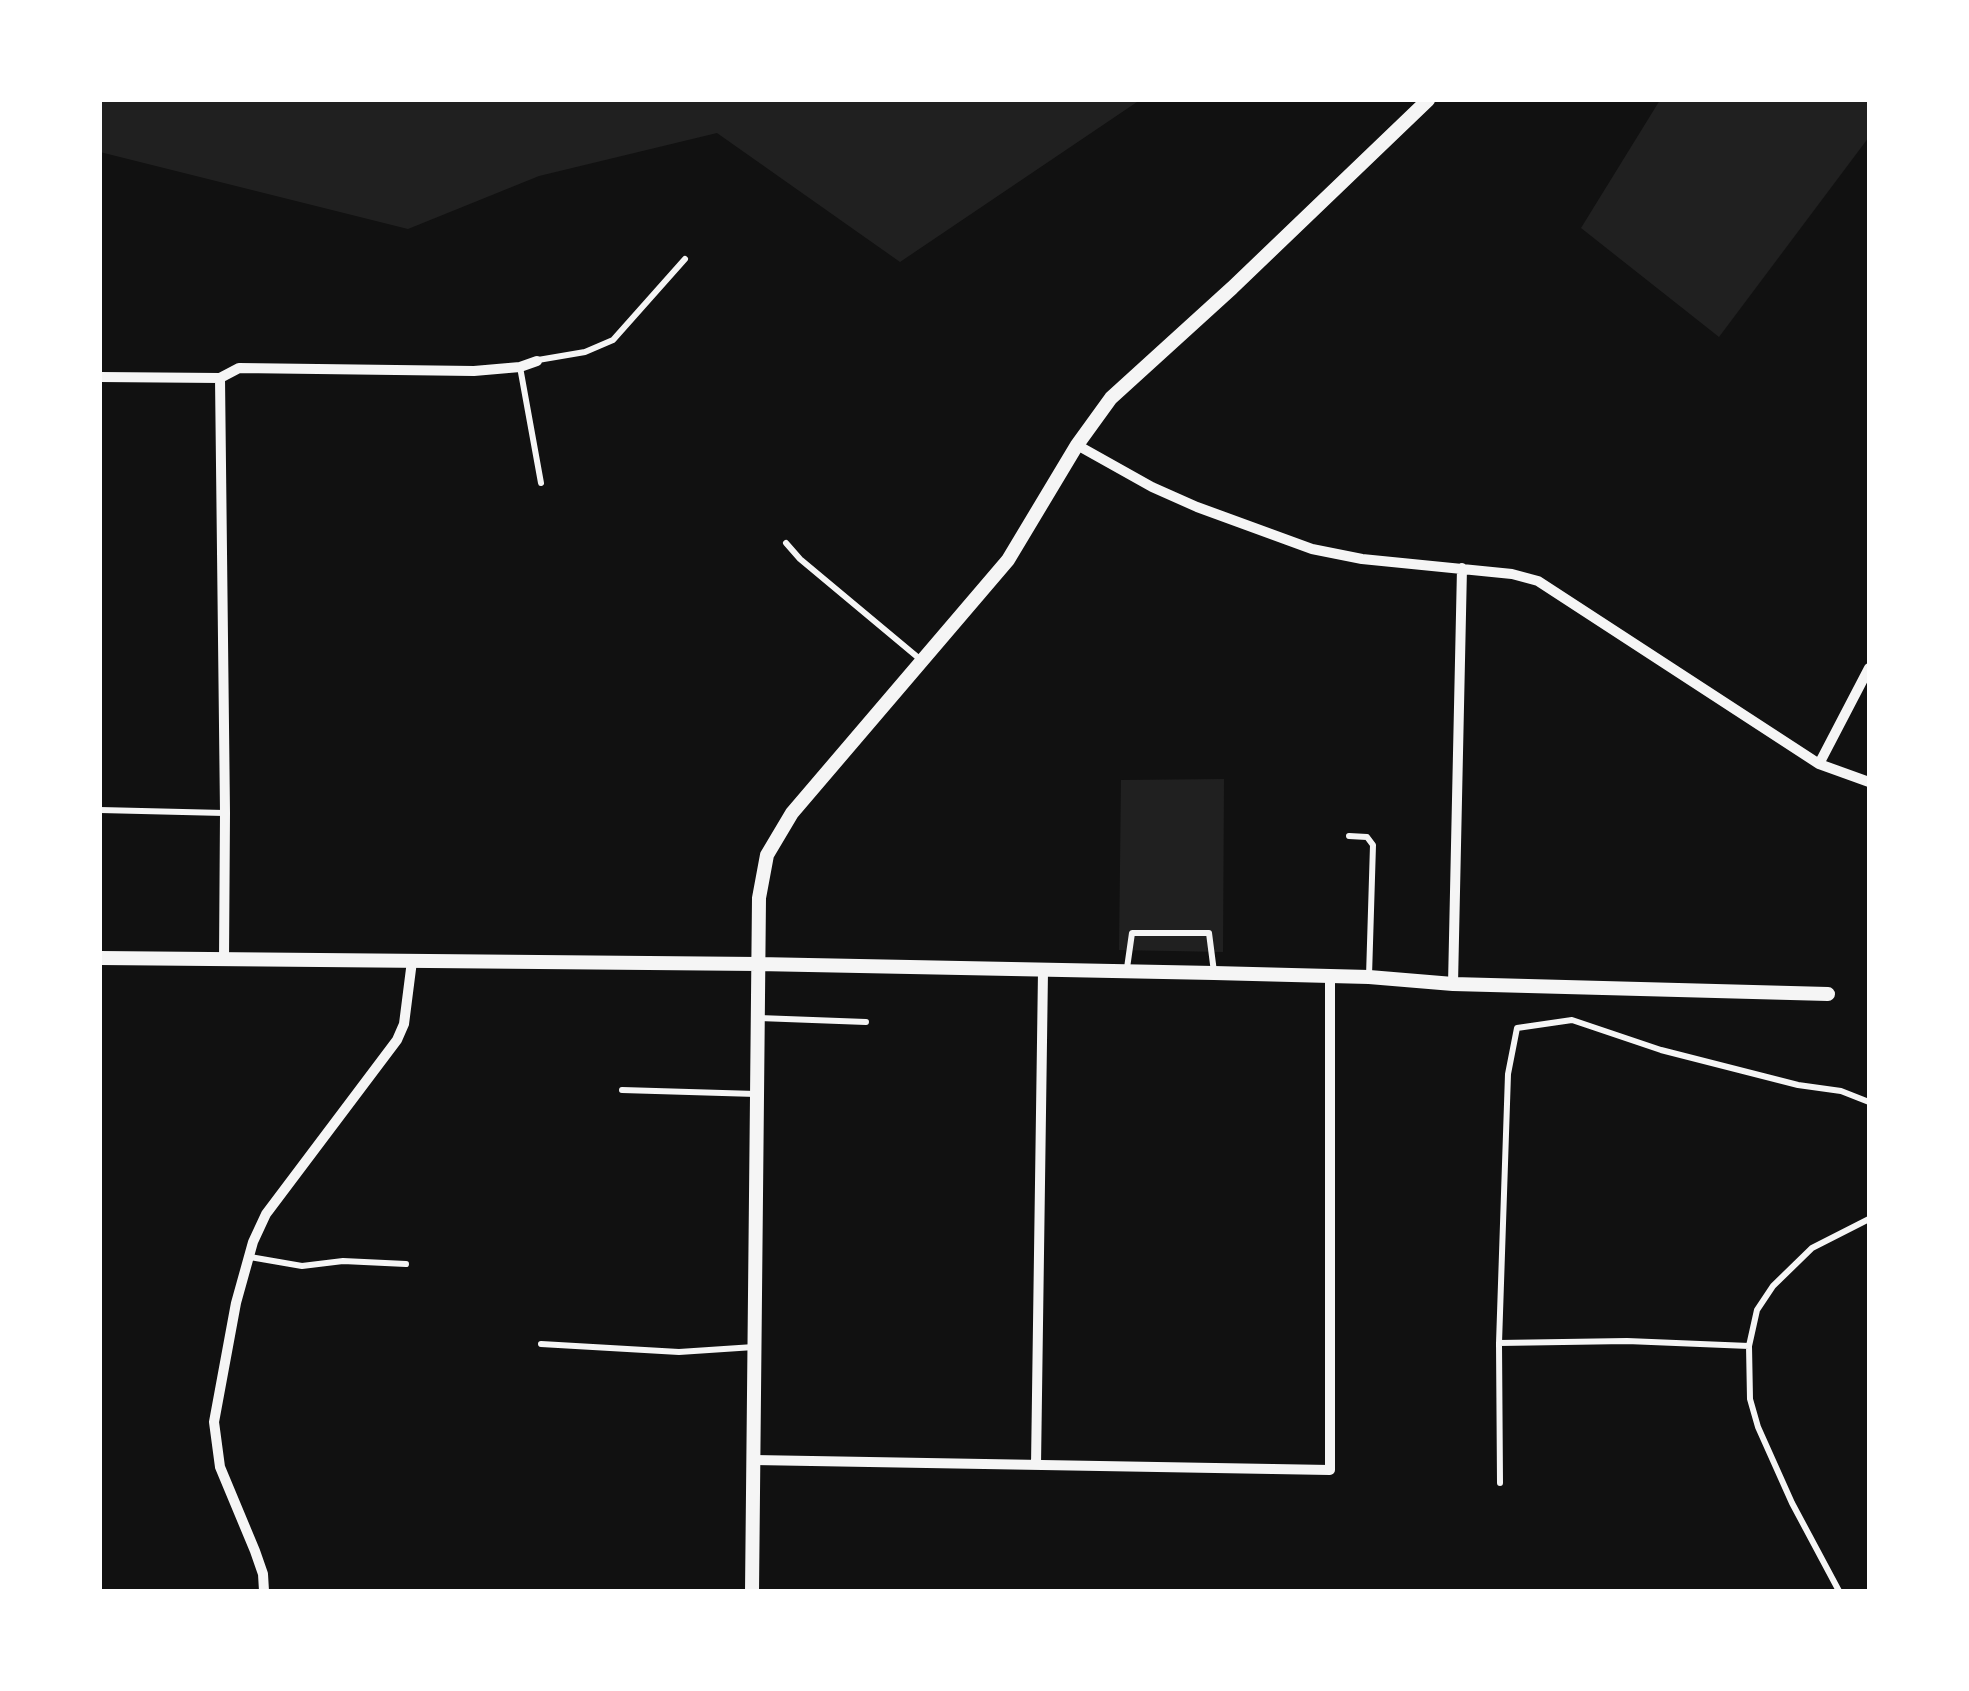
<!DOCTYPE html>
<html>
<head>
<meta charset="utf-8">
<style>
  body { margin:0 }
  #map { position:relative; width:1969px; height:1691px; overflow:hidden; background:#111; font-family:"Zilla Slab",serif }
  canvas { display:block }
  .frame { position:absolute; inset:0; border:102px solid #fff; pointer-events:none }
</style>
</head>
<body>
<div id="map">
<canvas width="1969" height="1691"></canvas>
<div class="frame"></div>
</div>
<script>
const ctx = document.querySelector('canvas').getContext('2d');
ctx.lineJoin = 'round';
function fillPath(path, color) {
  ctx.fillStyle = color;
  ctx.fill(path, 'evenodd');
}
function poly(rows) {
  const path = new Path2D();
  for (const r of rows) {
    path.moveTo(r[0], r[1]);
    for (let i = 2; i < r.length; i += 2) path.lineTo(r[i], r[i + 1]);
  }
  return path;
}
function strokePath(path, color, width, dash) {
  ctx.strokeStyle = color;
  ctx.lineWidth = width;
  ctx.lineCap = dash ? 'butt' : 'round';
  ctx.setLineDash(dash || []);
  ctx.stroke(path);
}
fillPath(poly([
  [100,100,1140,100,900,262,717,133,539,176,408,229,100,152],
  [1660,100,1869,100,1869,137,1719,337,1581,228],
  [1224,779,1223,952,1119,950,1121,780]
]), '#202020');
strokePath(poly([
  [538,360,585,352,613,340,685,259],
  [520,367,541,483],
  [786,543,800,559,921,660],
  [100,810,224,813],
  [1349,836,1367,837,1373,845,1369,976],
  [1127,968,1132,933,1209,933,1214,972],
  [759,1018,866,1022],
  [622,1090,756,1094],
  [250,1257,302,1266,343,1261,406,1264],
  [1499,1343,1627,1341,1749,1346],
  [541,1344,679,1352,754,1347],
  [1500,1483,1499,1343,1508,1074,1517,1028,1572,1020,1661,1050,1798,1085,1841,1091,1869,1102],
  [1839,1591,1792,1503,1758,1427,1750,1399,1749,1346,1757,1310,1773,1286,1812,1248,1869,1219]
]), '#f5f5f5', 6);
strokePath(poly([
  [100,377,220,378,239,368,474,371,520,367,537,361],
  [220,378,225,813,224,959],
  [1077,445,1152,487,1197,507,1312,549,1362,559,1512,574,1538,581,1819,764,1869,782],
  [1819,764,1869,668],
  [1453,984,1462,568],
  [754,1460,1330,1470,1330,976],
  [1036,1465,1043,971],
  [264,1591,263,1574,255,1551,220,1467,214,1422,236,1303,253,1242,266,1214,397,1040,404,1024,412,961]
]), '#f5f5f5', 10);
strokePath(poly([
  [100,958,758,964,1214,973,1369,977,1453,984,1828,994],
  [752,1591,759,898,767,855,792,813,1008,560,1077,445,1111,398,1232,288,1428,100]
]), '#f5f5f5', 14);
</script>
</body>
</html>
